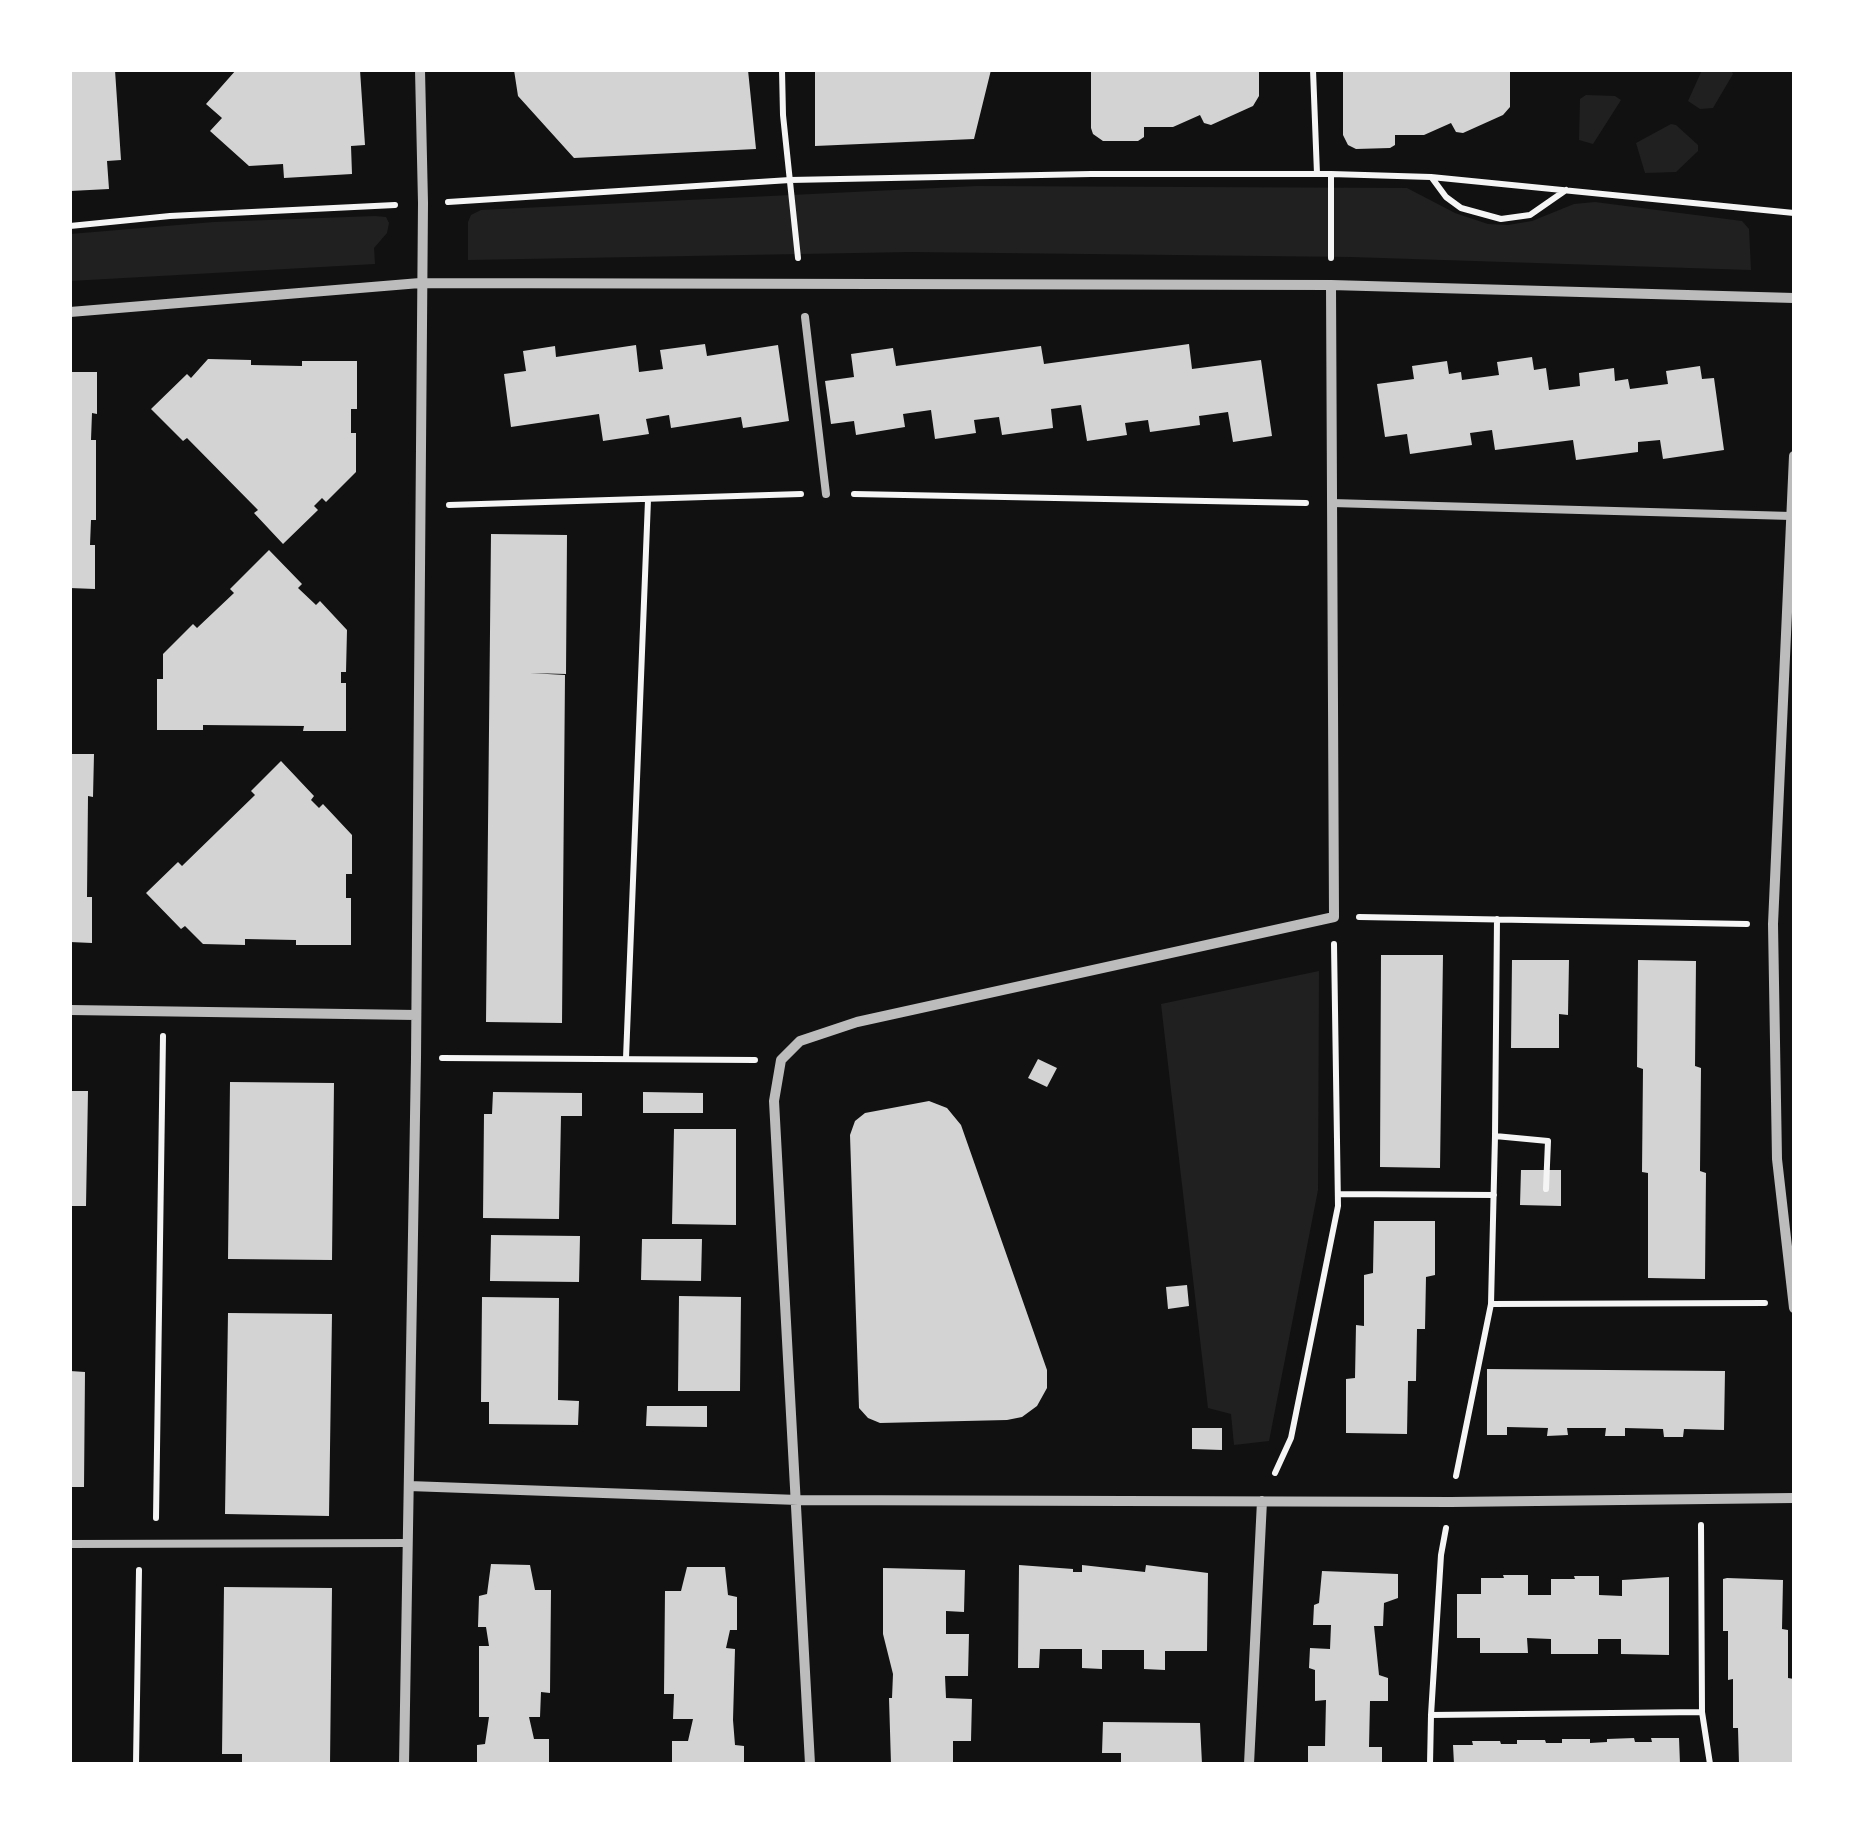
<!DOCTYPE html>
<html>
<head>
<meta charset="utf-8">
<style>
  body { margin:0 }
  #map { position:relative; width:1864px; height:1834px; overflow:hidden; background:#111; font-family:Barlow,sans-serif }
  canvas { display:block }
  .frame { position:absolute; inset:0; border:72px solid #fff; pointer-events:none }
</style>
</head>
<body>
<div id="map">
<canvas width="1864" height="1834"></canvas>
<div class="frame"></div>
</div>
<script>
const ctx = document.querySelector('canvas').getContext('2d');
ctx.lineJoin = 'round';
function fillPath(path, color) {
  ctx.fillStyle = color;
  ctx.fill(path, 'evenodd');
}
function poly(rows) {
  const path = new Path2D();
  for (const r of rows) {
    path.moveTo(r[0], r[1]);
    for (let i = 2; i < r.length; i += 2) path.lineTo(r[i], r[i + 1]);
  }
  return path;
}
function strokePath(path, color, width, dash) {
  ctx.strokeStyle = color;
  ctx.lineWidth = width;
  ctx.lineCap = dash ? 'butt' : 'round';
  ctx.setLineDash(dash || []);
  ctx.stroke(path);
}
fillPath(poly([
  [1702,70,1731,70,1733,74,1713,108,1700,109,1688,101],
  [1586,95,1615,96,1621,100,1593,144,1579,140,1580,99],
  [1671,124,1676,125,1698,145,1698,151,1676,172,1645,173,1636,143],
  [977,186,1407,188,1455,213,1488,224,1508,225,1532,221,1574,204,1595,202,1742,221,1749,229,1751,270,1351,257,911,252,468,260,468,222,471,215,481,210],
  [375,216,386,217,389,223,387,233,374,248,375,264,70,281,70,234,214,222],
  [1319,971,1318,1190,1269,1441,1234,1445,1231,1414,1208,1408,1161,1004]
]), '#202020');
fillPath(poly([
  [70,70,115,70,121,160,107,161,109,189,70,191],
  [236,70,360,70,365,145,351,146,352,174,284,178,283,164,249,166,210,131,222,118,206,104],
  [514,70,748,70,756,149,574,158,518,96],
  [815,70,991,70,974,139,815,146],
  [1091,70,1259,70,1259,96,1253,106,1211,125,1204,123,1200,115,1173,127,1144,127,1144,137,1138,141,1103,141,1093,134,1091,128],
  [1343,70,1510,70,1510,107,1503,115,1463,133,1456,132,1451,123,1424,135,1395,135,1395,145,1390,148,1356,149,1348,145,1343,135],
  [705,344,707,356,778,345,789,421,743,428,741,417,671,428,669,415,646,419,649,434,603,441,599,414,511,427,504,374,526,371,523,351,555,346,556,357,636,345,639,372,663,369,660,350],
  [1189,344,1192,369,1261,360,1272,436,1233,442,1228,412,1199,416,1200,425,1150,432,1148,420,1125,423,1127,435,1087,441,1081,405,1051,409,1053,428,1002,435,999,417,974,420,976,433,935,439,931,410,903,414,905,427,856,435,854,421,831,424,825,381,854,377,851,354,893,348,896,366,1041,346,1044,364],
  [1532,357,1534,370,1546,368,1549,390,1580,386,1579,373,1614,368,1615,381,1628,379,1630,389,1668,384,1666,371,1700,366,1702,379,1714,378,1724,450,1663,459,1660,440,1638,442,1638,452,1576,460,1573,440,1495,450,1492,430,1470,433,1472,445,1410,454,1407,434,1385,437,1377,384,1414,379,1412,366,1447,361,1449,374,1461,372,1462,380,1499,375,1497,362],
  [208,359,251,360,251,365,302,366,302,361,357,361,357,409,351,409,351,433,356,433,356,472,326,502,322,498,314,506,318,510,283,544,254,513,258,510,187,438,183,441,151,409,187,374,191,378],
  [70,372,97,372,97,414,92,413,91,440,96,440,96,520,91,520,90,545,95,545,95,589,70,588],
  [491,534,567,535,566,674,530,673,565,675,562,1023,486,1022],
  [269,550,302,584,298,588,316,605,320,601,347,630,346,672,341,672,341,683,346,683,346,731,303,731,304,726,203,725,203,730,157,730,157,679,163,679,163,654,193,624,197,628,234,593,230,589],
  [70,754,94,754,93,797,88,796,87,897,92,897,92,943,70,942],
  [281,761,314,796,311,800,319,808,323,804,352,835,352,874,346,874,346,898,351,898,351,945,296,945,296,940,245,939,245,945,203,944,185,926,181,929,146,893,178,862,182,866,255,795,251,791],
  [1381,955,1443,955,1440,1168,1380,1167],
  [1512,960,1569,960,1568,1015,1559,1014,1559,1048,1511,1048],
  [1638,960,1696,961,1695,1066,1701,1068,1700,1171,1706,1173,1705,1279,1648,1278,1648,1173,1642,1172,1643,1069,1637,1067],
  [1038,1059,1057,1068,1047,1087,1028,1078],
  [230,1082,334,1083,332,1260,228,1259],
  [70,1091,88,1091,86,1206,70,1206],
  [493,1092,582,1093,582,1116,561,1116,559,1219,483,1218,484,1114,492,1114],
  [643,1092,703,1093,703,1113,643,1113],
  [929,1101,947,1108,961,1125,1047,1370,1047,1388,1037,1406,1022,1417,1007,1420,880,1423,868,1418,859,1408,850,1135,855,1121,865,1113],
  [674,1129,736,1129,736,1225,672,1224],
  [1521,1170,1561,1170,1561,1206,1520,1205],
  [1374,1221,1435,1221,1435,1275,1426,1277,1425,1329,1417,1329,1416,1381,1408,1381,1407,1434,1346,1433,1346,1379,1355,1378,1356,1325,1364,1326,1364,1275,1373,1273],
  [491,1235,580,1236,579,1282,490,1281],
  [642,1239,702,1239,701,1281,641,1280],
  [1187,1285,1189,1306,1168,1309,1166,1287],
  [679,1296,741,1297,740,1391,678,1391],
  [482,1297,559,1298,558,1400,579,1401,578,1425,489,1424,489,1402,481,1402],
  [228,1313,332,1314,329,1516,225,1514],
  [1487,1369,1725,1371,1724,1430,1684,1429,1683,1437,1664,1437,1663,1429,1625,1428,1625,1436,1605,1436,1606,1428,1567,1428,1568,1435,1547,1436,1548,1428,1507,1427,1507,1435,1487,1435],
  [70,1371,85,1372,84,1487,70,1487],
  [647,1406,707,1406,707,1427,646,1426],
  [1192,1428,1222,1428,1222,1450,1192,1449],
  [491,1564,530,1565,535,1590,551,1590,550,1693,541,1692,540,1717,529,1717,534,1739,549,1739,549,1764,477,1764,477,1745,485,1744,489,1717,479,1717,479,1646,489,1646,486,1627,478,1627,479,1596,487,1594],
  [1019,1565,1073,1569,1073,1572,1082,1572,1082,1565,1145,1572,1146,1565,1208,1573,1207,1651,1165,1651,1165,1670,1144,1669,1144,1650,1102,1650,1102,1669,1082,1668,1082,1649,1040,1649,1039,1668,1018,1668],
  [687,1567,725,1567,728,1595,737,1597,737,1630,730,1630,726,1648,735,1649,733,1720,735,1745,744,1746,744,1764,672,1764,672,1741,688,1741,693,1719,673,1719,674,1694,664,1694,665,1591,681,1591],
  [883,1568,965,1570,964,1612,946,1611,946,1634,969,1634,968,1676,945,1676,946,1698,972,1699,971,1741,953,1741,953,1764,891,1764,889,1698,892,1698,893,1674,883,1634],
  [1322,1571,1398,1574,1398,1598,1384,1603,1383,1626,1374,1626,1379,1675,1388,1678,1388,1701,1370,1701,1369,1747,1382,1747,1382,1764,1308,1764,1308,1746,1325,1746,1326,1700,1315,1701,1315,1670,1309,1668,1310,1648,1330,1649,1331,1625,1313,1625,1314,1605,1319,1603],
  [1503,1575,1528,1575,1528,1595,1551,1595,1551,1579,1575,1579,1574,1576,1599,1576,1599,1595,1622,1596,1622,1580,1669,1577,1669,1655,1621,1654,1621,1639,1598,1639,1598,1654,1551,1654,1551,1639,1527,1638,1528,1653,1480,1653,1480,1638,1457,1638,1457,1594,1481,1594,1481,1578,1504,1578],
  [1727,1578,1783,1580,1782,1629,1788,1630,1788,1678,1794,1679,1794,1764,1739,1764,1738,1728,1733,1728,1733,1679,1728,1680,1728,1631,1723,1631,1723,1579],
  [224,1587,332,1588,330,1764,242,1764,242,1754,222,1754],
  [1103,1722,1200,1723,1202,1764,1121,1764,1121,1753,1102,1753],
  [1634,1738,1635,1742,1652,1742,1651,1738,1679,1738,1680,1764,1454,1764,1453,1745,1473,1745,1472,1741,1500,1741,1501,1744,1517,1744,1517,1740,1545,1740,1546,1743,1562,1743,1562,1739,1590,1739,1590,1743,1607,1742,1607,1739]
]), '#d3d3d3');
strokePath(poly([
  [782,70,783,115,798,258],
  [1313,70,1317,174],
  [1331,174,1331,258],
  [1432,178,1446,197,1461,208,1501,219,1530,215,1566,190],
  [448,202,790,180,1091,174,1331,174,1431,177,1794,213],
  [70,226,170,216,395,205],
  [854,494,1306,503],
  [449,505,801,494],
  [1359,917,1747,924],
  [1497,919,1495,1136,1548,1141,1546,1189],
  [442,1058,755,1060],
  [626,1058,648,500],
  [1339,1194,1494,1195],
  [1491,1304,1765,1303],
  [1275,1473,1291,1438,1338,1206,1334,944],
  [1456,1476,1491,1304,1495,1136],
  [156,1518,163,1036],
  [1701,1525,1702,1712,1710,1764],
  [1431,1715,1441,1555,1446,1528],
  [136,1764,139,1570],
  [1430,1764,1431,1715,1702,1712]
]), '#f5f5f5', 6);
strokePath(poly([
  [805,317,826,494],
  [1332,503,1791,516],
  [70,1544,408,1543]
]), '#bcbcbc', 8);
strokePath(poly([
  [70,312,420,283,1331,285,1794,298],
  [1794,456,1773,924,1777,1159,1794,1308],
  [70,1010,416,1015],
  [409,1486,798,1500,1451,1502,1794,1498],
  [404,1764,416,1058,423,203,420,70],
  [810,1764,774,1101,781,1060,800,1041,857,1022,1334,917,1331,285],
  [1249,1764,1262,1501]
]), '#bcbcbc', 10);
</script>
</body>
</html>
